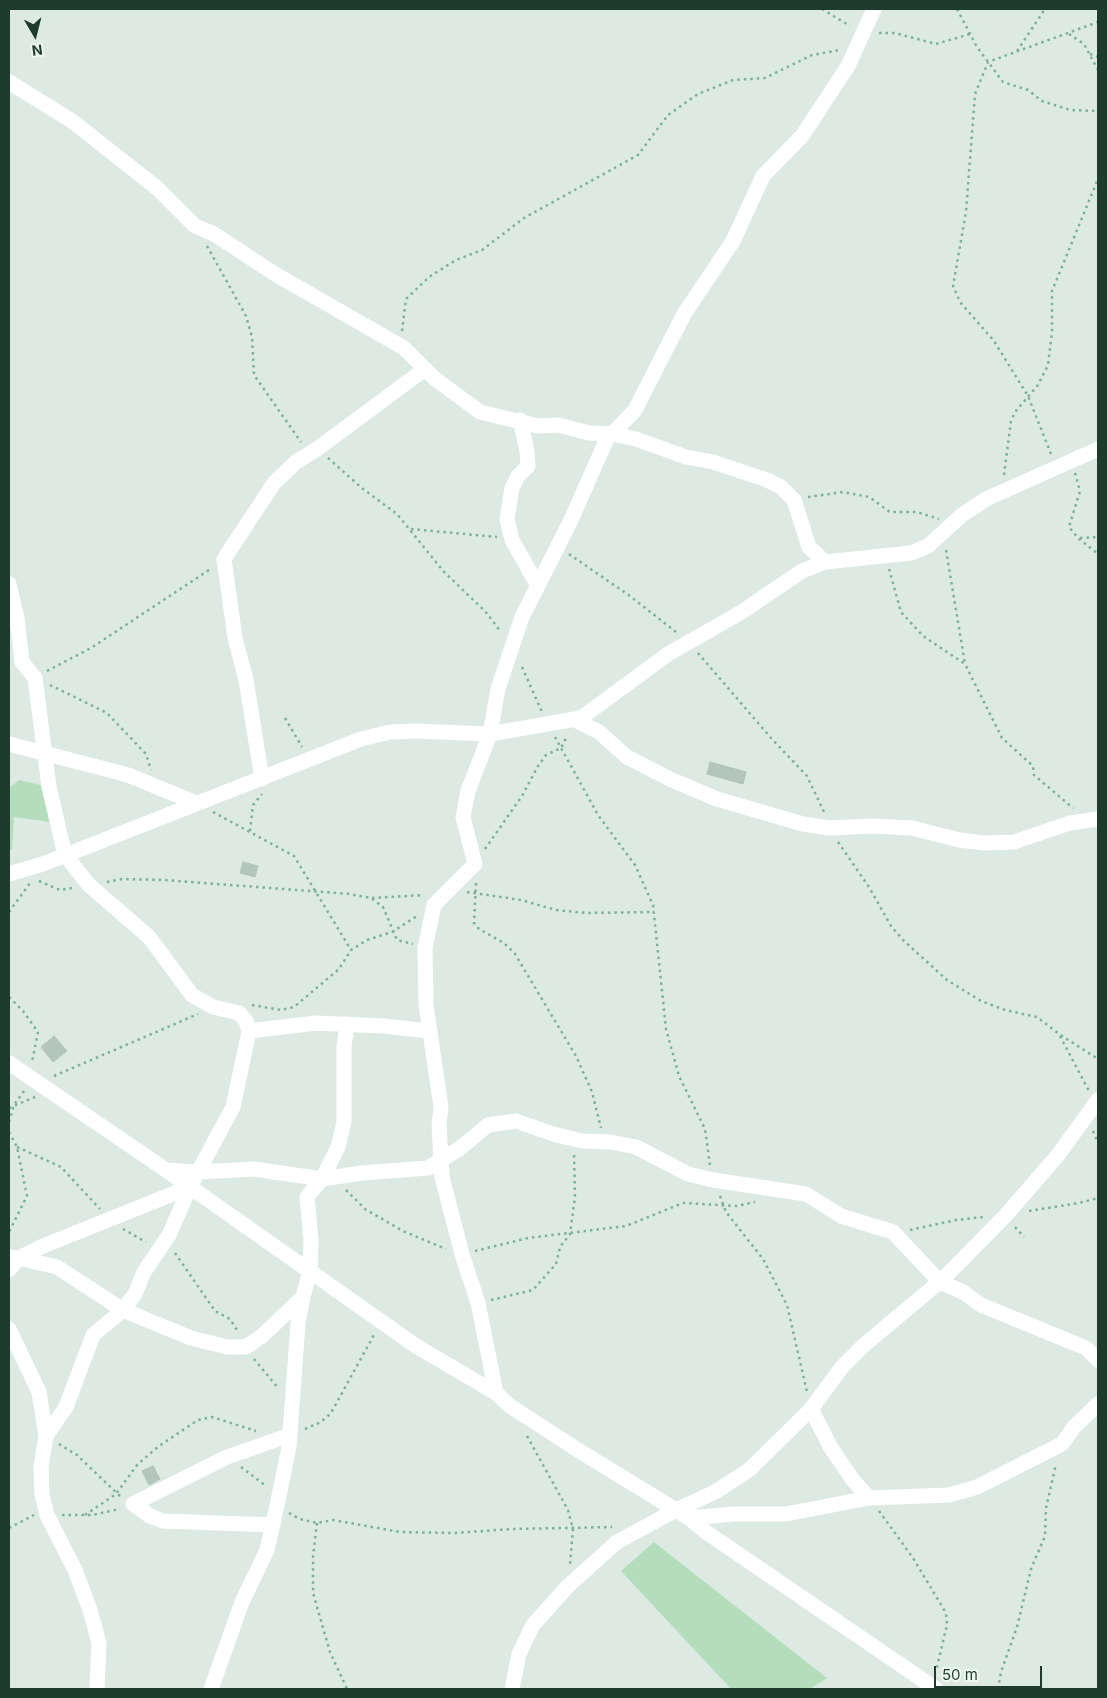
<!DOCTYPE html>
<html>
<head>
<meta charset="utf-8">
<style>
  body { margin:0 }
  #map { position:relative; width:1107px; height:1698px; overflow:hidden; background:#ddeae3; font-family:Inter,sans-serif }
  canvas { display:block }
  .frame { position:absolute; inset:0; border:10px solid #1e3b30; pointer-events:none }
  .north { position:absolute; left:10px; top:10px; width:50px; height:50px; -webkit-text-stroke:4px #eef7f1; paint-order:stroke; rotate:172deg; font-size:14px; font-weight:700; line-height:20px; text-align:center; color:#1e3b30 }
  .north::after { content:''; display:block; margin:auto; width:18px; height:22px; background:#1e3b30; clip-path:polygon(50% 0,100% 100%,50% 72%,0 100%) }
  .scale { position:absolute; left:934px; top:1666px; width:108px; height:22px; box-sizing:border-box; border:2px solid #1e3b30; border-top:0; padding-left:6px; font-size:15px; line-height:18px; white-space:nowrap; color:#1e3b30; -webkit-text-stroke:4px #eef7f1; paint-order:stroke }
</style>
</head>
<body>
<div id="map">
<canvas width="1107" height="1698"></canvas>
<div class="frame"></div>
<div class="north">N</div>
<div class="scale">50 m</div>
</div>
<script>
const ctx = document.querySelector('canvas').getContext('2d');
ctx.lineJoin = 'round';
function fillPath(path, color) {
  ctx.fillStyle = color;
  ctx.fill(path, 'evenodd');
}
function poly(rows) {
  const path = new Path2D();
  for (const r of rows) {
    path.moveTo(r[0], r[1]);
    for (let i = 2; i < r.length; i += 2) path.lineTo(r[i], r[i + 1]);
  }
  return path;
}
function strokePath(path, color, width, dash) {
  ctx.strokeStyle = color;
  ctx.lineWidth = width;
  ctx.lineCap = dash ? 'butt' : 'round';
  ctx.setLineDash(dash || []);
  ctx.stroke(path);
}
fillPath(poly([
  [19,780,49,787,57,823,14,817,12,850,9,850,9,788],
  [654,1542,827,1678,810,1689,731,1689,621,1571]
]), '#b4ddbb');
const building = poly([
  [710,762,746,772,743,784,707,774,710,762],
  [243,862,258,866,255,877,240,873,243,862],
  [54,1036,67,1051,53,1062,41,1047,54,1036],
  [153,1466,160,1479,149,1485,142,1471,153,1466]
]);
fillPath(building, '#b3c5bc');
strokePath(building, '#b0c4b9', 1);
strokePath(poly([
  [822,9,850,26],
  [957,9,977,47,1003,82,1028,90,1042,101,1070,110,1098,111],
  [879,33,895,33,936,44,970,34],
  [1069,34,1084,44,1098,70],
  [1017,51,1045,9],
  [1090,54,1098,57],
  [207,246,246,316,252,337,254,375,301,442],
  [402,331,406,299,429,277,456,260,482,250,524,218,638,155,668,115,698,94,733,80,765,78,812,55,840,50],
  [1051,454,1028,396,994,341,960,302,953,286,966,212,975,94,988,62,1098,22],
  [328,458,363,489,397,514,444,572,485,611,501,632],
  [1075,473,1080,491,1069,527,1078,538,1098,554],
  [1004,475,1011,421,1015,412,1038,385,1048,365,1052,332,1052,291,1098,179],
  [808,497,843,492,869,497,890,512,917,512,939,519],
  [411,529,497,537],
  [1080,538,1098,537],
  [946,550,965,664],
  [569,554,630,596,676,632],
  [889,569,901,612,923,636,965,664,1002,738,1033,766,1034,775,1073,808],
  [698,653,771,738,807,776,824,812],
  [522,667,542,712],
  [47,671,91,648,212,568],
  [50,685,107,713,146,754,151,770],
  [285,718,302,747],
  [555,737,598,815,635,865,653,905,666,1029,679,1076,705,1129,710,1165],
  [213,812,294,856,351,950],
  [250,831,253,805,262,794],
  [838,842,869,887,891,926,903,940,947,980,981,1001,1005,1010,1037,1017,1059,1034,1098,1059],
  [485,849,522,796,538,766,546,755,561,748,567,736],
  [39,881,60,890,72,888],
  [107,882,122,879,165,880,349,894,371,898,383,907,397,940,413,944],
  [476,883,474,923,479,929,504,943,515,954,576,1056,592,1092,601,1128],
  [467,892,521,900,556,910,586,913,654,912],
  [372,898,424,895],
  [9,912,30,883],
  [9,997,23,1011,38,1032,32,1062],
  [252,1005,281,1010,294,1007,339,969,351,950,367,940,392,932,417,916],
  [1060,1036,1089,1091],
  [54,1076,198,1014],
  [9,1108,35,1097],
  [9,1122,14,1105,24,1091],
  [1093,1131,1098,1143],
  [9,1132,17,1147,27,1196,9,1232],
  [17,1147,61,1167,100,1209],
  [346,1190,365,1209,403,1231,446,1249],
  [720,1196,726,1212,763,1259,787,1305,807,1392],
  [1029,1211,1079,1203,1098,1198],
  [1015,1227,1024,1237],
  [123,1229,146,1242],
  [910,1230,956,1220,984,1217],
  [475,1251,528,1238,626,1226,683,1203,737,1206,755,1202],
  [175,1253,215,1311,230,1319,239,1333],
  [491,1300,533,1290,556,1264,560,1247,570,1234,575,1197,574,1153],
  [254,1359,279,1389],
  [305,1429,321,1422,331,1413,375,1333],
  [527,1436,568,1510,573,1529,570,1564],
  [59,1444,77,1455,121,1497],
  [241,1467,266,1486],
  [879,1511,913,1558,946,1613,947,1625,936,1671],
  [289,1513,300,1519,317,1523,333,1520,400,1532,454,1533,512,1529,612,1527],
  [62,1515,92,1515,120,1509],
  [85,1515,116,1494,137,1465,159,1446,198,1420,212,1417,256,1431],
  [317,1523,313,1557,313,1593,330,1652,347,1689],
  [9,1528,34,1515],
  [998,1689,1001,1672,1017,1627,1031,1569,1045,1536,1046,1508,1056,1464]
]), '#7cb099', 2.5, [2.5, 4]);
strokePath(poly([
  [9,82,72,121,157,188,195,226,214,234,275,274,404,348,434,378,480,412,538,426,558,425,589,433,612,434,636,439,686,457,713,462,767,480,781,487,794,500,809,547,825,562],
  [520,420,527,451,528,466,518,476,512,488,507,519,512,540,538,586],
  [612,434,635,410,684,314,733,241,763,176,802,136,848,66,874,9],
  [9,584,17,618,22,662,35,678,49,787,65,855,89,885,149,937,192,995,213,1007,239,1013,246,1021,249,1031,233,1107,190,1187,169,1235,144,1272,135,1294,123,1310,93,1335,66,1407,46,1436],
  [575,720,599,732,627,757,672,780,717,799,803,824,829,828,874,826,912,828,959,840,984,843,1014,842,1070,823,1098,819],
  [9,744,128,775,196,803],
  [262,779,246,680,235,638,224,559,274,483,296,462,317,449,425,369],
  [9,874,43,864,361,739,390,732,415,731,490,734,581,718,668,654,740,613,802,571,825,562,911,553,928,546,962,515,986,499,1098,449],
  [249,1031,316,1023,383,1026,429,1031],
  [9,1063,166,1170,416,1346,496,1393,510,1406,581,1452,689,1518,706,1532,936,1689],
  [166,1170,198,1172,254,1169,322,1179,362,1173,428,1168,459,1149,488,1125,516,1121,553,1134,582,1141,611,1142,636,1147,688,1174,713,1180,806,1194,841,1216,893,1232,940,1282,963,1292,981,1305,1086,1348,1098,1360],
  [9,1257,23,1259,57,1267,123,1310,191,1338,227,1347,246,1347,262,1336,303,1297],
  [9,1270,19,1258,43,1246,190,1187],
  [9,1329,39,1392,46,1436,41,1467,42,1495,47,1515,75,1570,90,1610,99,1643,97,1689],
  [496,1393,478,1303,462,1254,442,1177,439,1125,441,1107,426,1005,425,948,434,905,475,864,463,817,468,791,490,734,498,689,522,617,571,520,609,434],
  [811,1409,831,1448,853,1480,869,1498],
  [133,1504,227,1457,290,1435],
  [133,1504,150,1516,163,1521,273,1525],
  [689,1518,733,1514,786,1514,869,1498,949,1495,977,1487,1062,1444,1074,1427,1098,1404],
  [211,1689,242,1602,267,1550,278,1501,289,1447,298,1323,303,1297,310,1271,311,1240,307,1197,322,1179,338,1147,344,1122,344,1047,347,1024],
  [512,1689,519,1654,533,1625,568,1586,617,1542,676,1510,715,1492,749,1470,811,1409,842,1367,864,1345,943,1279,1006,1215,1058,1155,1098,1100]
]), '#fff', 15);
</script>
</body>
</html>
